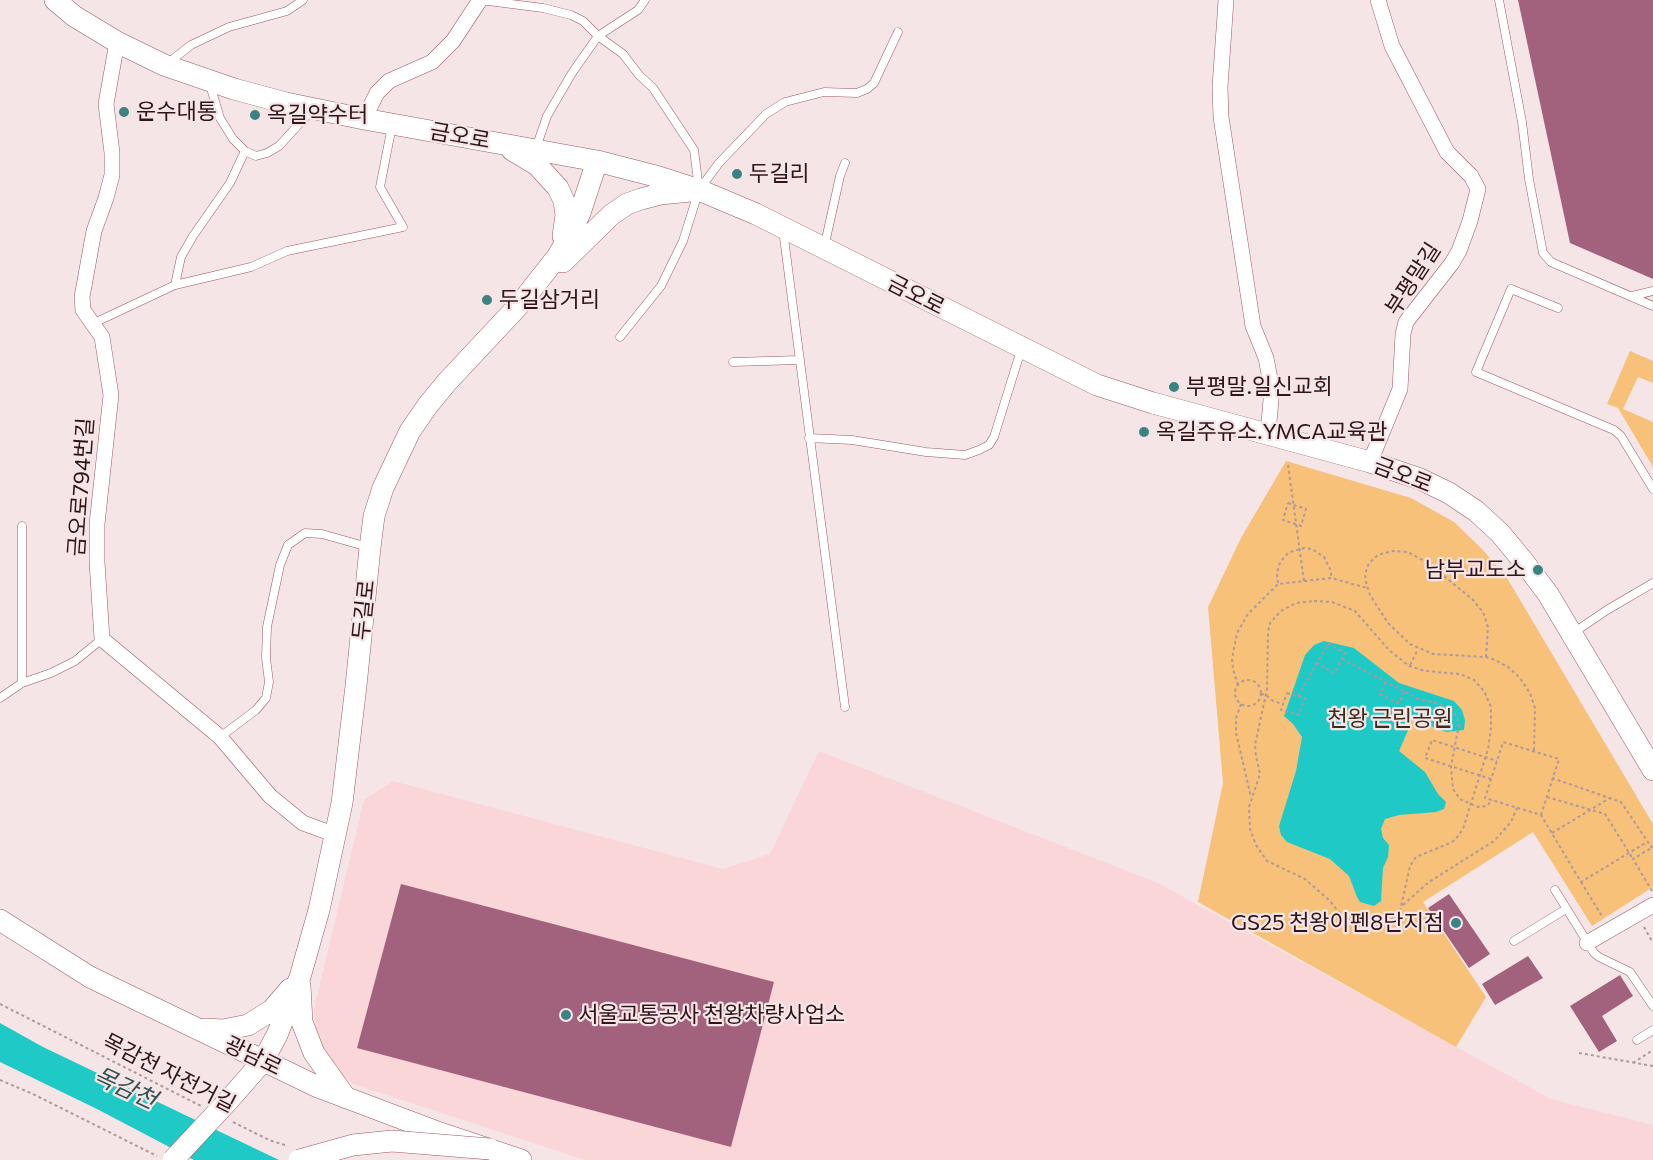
<!DOCTYPE html>
<html>
<head>
<meta charset="utf-8">
<style>
  body { margin:0 }
  canvas { display:block; background:#f6e5e7 }
</style>
</head>
<body>
<canvas width="1653" height="1160"></canvas>
<script>
const ctx = document.querySelector('canvas').getContext('2d');
ctx.lineJoin = 'round';
function fillPath(path, color) {
  ctx.fillStyle = color;
  ctx.fill(path, 'evenodd');
}
function poly(rows) {
  const path = new Path2D();
  for (const r of rows) {
    if (r.length === 3) {
      path.moveTo(r[0] + r[2], r[1]);
      path.arc(r[0], r[1], r[2], 0, 2 * Math.PI);
      continue;
    }
    path.moveTo(r[0], r[1]);
    for (let i = 2; i < r.length; i += 2) path.lineTo(r[i], r[i + 1]);
  }
  return path;
}
function strokePath(path, color, width, dash) {
  ctx.strokeStyle = color;
  ctx.lineWidth = width;
  ctx.lineCap = dash ? 'butt' : 'round';
  ctx.setLineDash(dash || []);
  ctx.stroke(path);
}
function label(font, color, halo, rows, align = 'center') {
  ctx.font = font + ' Commissioner,"Noto Sans KR",sans-serif';
  ctx.lineWidth = 4.5;
  ctx.setLineDash([]);
  ctx.textBaseline = 'middle';
  ctx.strokeStyle = halo;
  ctx.fillStyle = color;
  for (const [text, x, y, turn = 0] of rows) {
    ctx.save();
    ctx.translate(x, y);
    ctx.rotate((+turn || 0) * Math.PI / 180);
    ctx.textAlign = isNaN(turn) ? turn : align;
    if (halo) ctx.strokeText(text, 0, 0);
    ctx.fillText(text, 0, 0);
    ctx.restore();
  }
}
fillPath(poly([
  [819,751,1158,883,1551,1099,1653,1125,1653,1160,585,1160,353,1084,336,1070,317,1045,314,1009,364,800,393,781,723,869,770,854]
]), '#fad6d8');
fillPath(poly([
  [1630,351,1653,361,1653,383,1638,377,1623,409,1653,422,1653,467,1618,408,1607,404],
  [1286,461,1411,498,1454,522,1483,550,1507,578,1653,824,1653,887,1592,926,1533,832,1423,902,1486,997,1456,1047,1198,902,1223,783,1208,607,1241,538]
]), '#f8c179');
fillPath(poly([
  [1324,641,1354,648,1399,683,1454,701,1462,710,1465,720,1464,730,1446,732,1413,719,1399,751,1425,772,1438,794,1446,802,1444,809,1436,812,1399,815,1385,819,1381,829,1383,838,1389,845,1388,857,1383,868,1381,901,1374,906,1360,902,1357,897,1349,876,1330,859,1287,842,1281,835,1279,826,1296,771,1302,737,1293,724,1284,716,1305,655,1314,645],
  [0,1023,43,1047,279,1160,194,1160,97,1109,0,1062]
]), '#1fc9c6');
fillPath(poly([
  [1518,0,1653,0,1653,279,1570,243],
  [401,884,774,982,731,1147,357,1048],
  [1449,894,1490,954,1469,968,1428,908],
  [1528,956,1543,978,1495,1005,1482,984],
  [1620,975,1633,996,1602,1016,1617,1041,1599,1052,1570,1006]
]), '#a2617d');
const lane = poly([
  [480,0,543,8,571,15,583,21,598,36,623,54,639,75,653,88,694,150,699,189],
  [1499,0,1522,122,1529,179,1543,253,1551,262,1653,306],
  [168,63,191,45,229,27,287,11,303,0],
  [210,85,220,118,233,139,245,151,256,156,267,153,279,146,310,112],
  [536,148,547,116,572,73,598,36,638,10,645,0],
  [783,230,845,707],
  [824,248,840,176,845,163],
  [175,285,181,257,193,236,230,183,245,151],
  [1632,296,1653,291],
  [1558,308,1511,289,1476,372,1614,430,1621,436,1653,489],
  [94,323,175,285,251,267,287,251,403,227,380,187,392,126],
  [620,337,661,286,683,241,699,190,719,163,766,114,785,102,824,92,857,93,867,89,874,83,898,32],
  [733,362,799,360],
  [809,438,852,440,926,452,965,455,979,450,989,445,994,437,1021,350],
  [22,526,22,683],
  [1573,633,1607,610,1653,583],
  [0,698,22,683,51,673,75,661,102,639],
  [220,737,256,710,266,698,269,682,266,658,267,627,280,565,288,545,305,533,322,534,368,547],
  [1555,890,1594,953,1599,957,1630,972,1653,1006],
  [1514,941,1566,909],
  [1637,1040,1653,1030]
]);
const street = poly([
  [1226,0,1220,87,1221,117,1253,326,1266,358,1272,389,1268,433],
  [117,42,106,104,112,153,112,175,106,198,94,231,82,297,83,310,102,337,111,395,97,524,97,562,102,639,220,737,270,796,303,823,336,835],
  [364,119,377,93,389,81,432,62,453,41,480,0],
  [1370,462,1400,389,1403,334,1406,322,1452,263,1459,251,1470,221,1478,189,1471,176,1447,152,1392,46,1378,0],
  [1587,943,1653,905]
]);
const secondary = poly([
  [55,0,74,16,117,42,164,65,234,89,286,103,364,119,597,161,659,177,699,190,756,214,1097,385,1153,403,1370,462,1420,479,1449,493,1476,511,1500,533,1524,562,1548,594,1653,770],
  [512,150,537,165,558,188,564,201,566,215,563,236],
  [563,262,611,215,627,204,641,199,660,194,691,191],
  [0,920,90,977,318,1087,440,1133,521,1160],
  [300,986,302,1022,314,1053,346,1098],
  [204,1029,223,1030,248,1025,272,1010,290,989],
  [227,1102,263,1061,277,1035,300,977,319,910,342,803,356,686,370,548,374,516,383,488,410,431,428,405,447,382,520,304,557,257,570,235,580,213,597,161]
]);
strokePath(lane, '#9d5860', 9);
strokePath(street, '#9d5860', 16);
strokePath(secondary, '#9d5860', 22);
strokePath(poly([
  [1288,465,1304,581],
  [1288,503,1306,509,1301,526,1283,520,1288,503],
  [1278,583,1277,574,1279,565,1284,557,1290,552,1304,548,1312,549,1324,557,1331,571,1331,578],
  [1314,601,1332,602,1355,611,1389,650,1409,666,1425,671,1460,674,1474,680,1484,691,1491,707,1491,728,1488,749,1463,829,1455,840,1450,843,1416,857,1410,866,1400,911,1389,922,1376,927,1364,927,1344,918,1329,900,1305,879,1267,861,1256,845,1250,829,1249,807,1260,774,1256,756,1255,745,1267,689,1268,632,1270,623,1281,611,1296,603,1314,601],
  [1328,644,1345,653,1334,673,1317,663,1328,644],
  [1486,657,1488,627,1483,612,1472,599,1428,563,1408,552,1392,551,1378,555,1369,563,1365,574,1366,582,1370,595,1388,623,1410,644,1433,654,1486,657,1495,660,1508,667,1520,678,1530,693,1535,708,1534,751],
  [1342,659,1417,698,1449,707,1454,712,1459,724,1451,767,1453,789,1460,799,1478,807,1487,806,1492,800],
  [1410,665,1418,649],
  [1248,693,13],
  [1385,683,1380,694,1399,703,1404,692],
  [1238,685,1233,669,1232,659,1237,633,1248,614,1278,584,1331,578,1367,588],
  [1287,693,1305,698,1299,715,1281,710,1287,693],
  [1261,694,1266,695,1273,701,1282,704],
  [1298,696,1317,663],
  [1241,704,1236,718,1236,733,1251,797],
  [1552,778,1621,802,1652,848],
  [1491,779,1425,758,1432,740,1497,761],
  [1547,797,1605,814,1633,859],
  [1541,815,1559,759,1503,742,1485,798,1541,815,1581,882,1647,842],
  [1552,833,1610,798],
  [1581,882,1603,918],
  [1652,891,1633,859,1653,847],
  [1403,905,1429,882,1494,841,1511,822,1517,808],
  [1644,927,1653,943],
  [0,1004,201,1106],
  [1579,1053,1653,1066],
  [1633,1063,1653,1050],
  [0,1080,33,1094,157,1156],
  [233,1122,269,1140,288,1146]
]), '#ad989b', 2, [3, 3]);
strokePath(lane, '#fff', 8);
strokePath(street, '#fff', 15);
strokePath(secondary, '#fff', 21);
const secondaryBridge = poly([
  [173,1160,227,1102],
  [299,1160,353,1145,392,1141,490,1149]
]);
strokePath(secondaryBridge, '#9d5860', 22, []);
strokePath(secondaryBridge, '#fff', 21);
for (const [x, y, r, color] of [
  [124,112,6,"#3b8381"],
  [255,115,6,"#3b8381"],
  [737,174,6,"#3b8381"],
  [487,300,6,"#3b8381"],
  [1174,387,6,"#3b8381"],
  [1144,432,6,"#3b8381"],
  [1538,570,6,"#3b8381"],
  [1456,923,6,"#3b8381"],
  [566,1015,6,"#3b8381"]
]) {
  const dot = new Path2D();
  dot.arc(x, y, r, 0, 2 * Math.PI);
  ctx.fillStyle = color;
  ctx.fill(dot);
  strokePath(dot, '#f6e5e7', 2);
}
label('22px', '#301418', '#f6e5e7', [
  ["운수대통",136,112],
  ["옥길약수터",267,115],
  ["두길리",749,174],
  ["두길삼거리",499,300],
  ["부평말.일신교회",1186,387],
  ["옥길주유소.YMCA교육관",1156,432],
  ["남부교도소",1526,570,"right"],
  ["GS25 천왕이펜8단지점",1444,923,"right"],
  ["서울교통공사 천왕차량사업소",578,1015]
], 'left');
label('22px', '#301418', '#f6e5e7', [
  ["금오로",460,136,10],
  ["부평말길",1413,279,-57],
  ["금오로",916,295,27],
  ["금오로",1403,475,21],
  ["금오로794번길",81,487,-86],
  ["두길로",364,610,-84],
  ["광남로",253,1056,26],
  ["목감천 자전거길",169,1073,27]
]);
label('22px', '#3c2d1b', '#f6e5e7', [
  ["천왕 근린공원",1390,719]
]);
label('italic 24px', '#345352', '#f6e5e7', [
  ["목감천",125,1088,25]
]);
</script>
</body>
</html>
